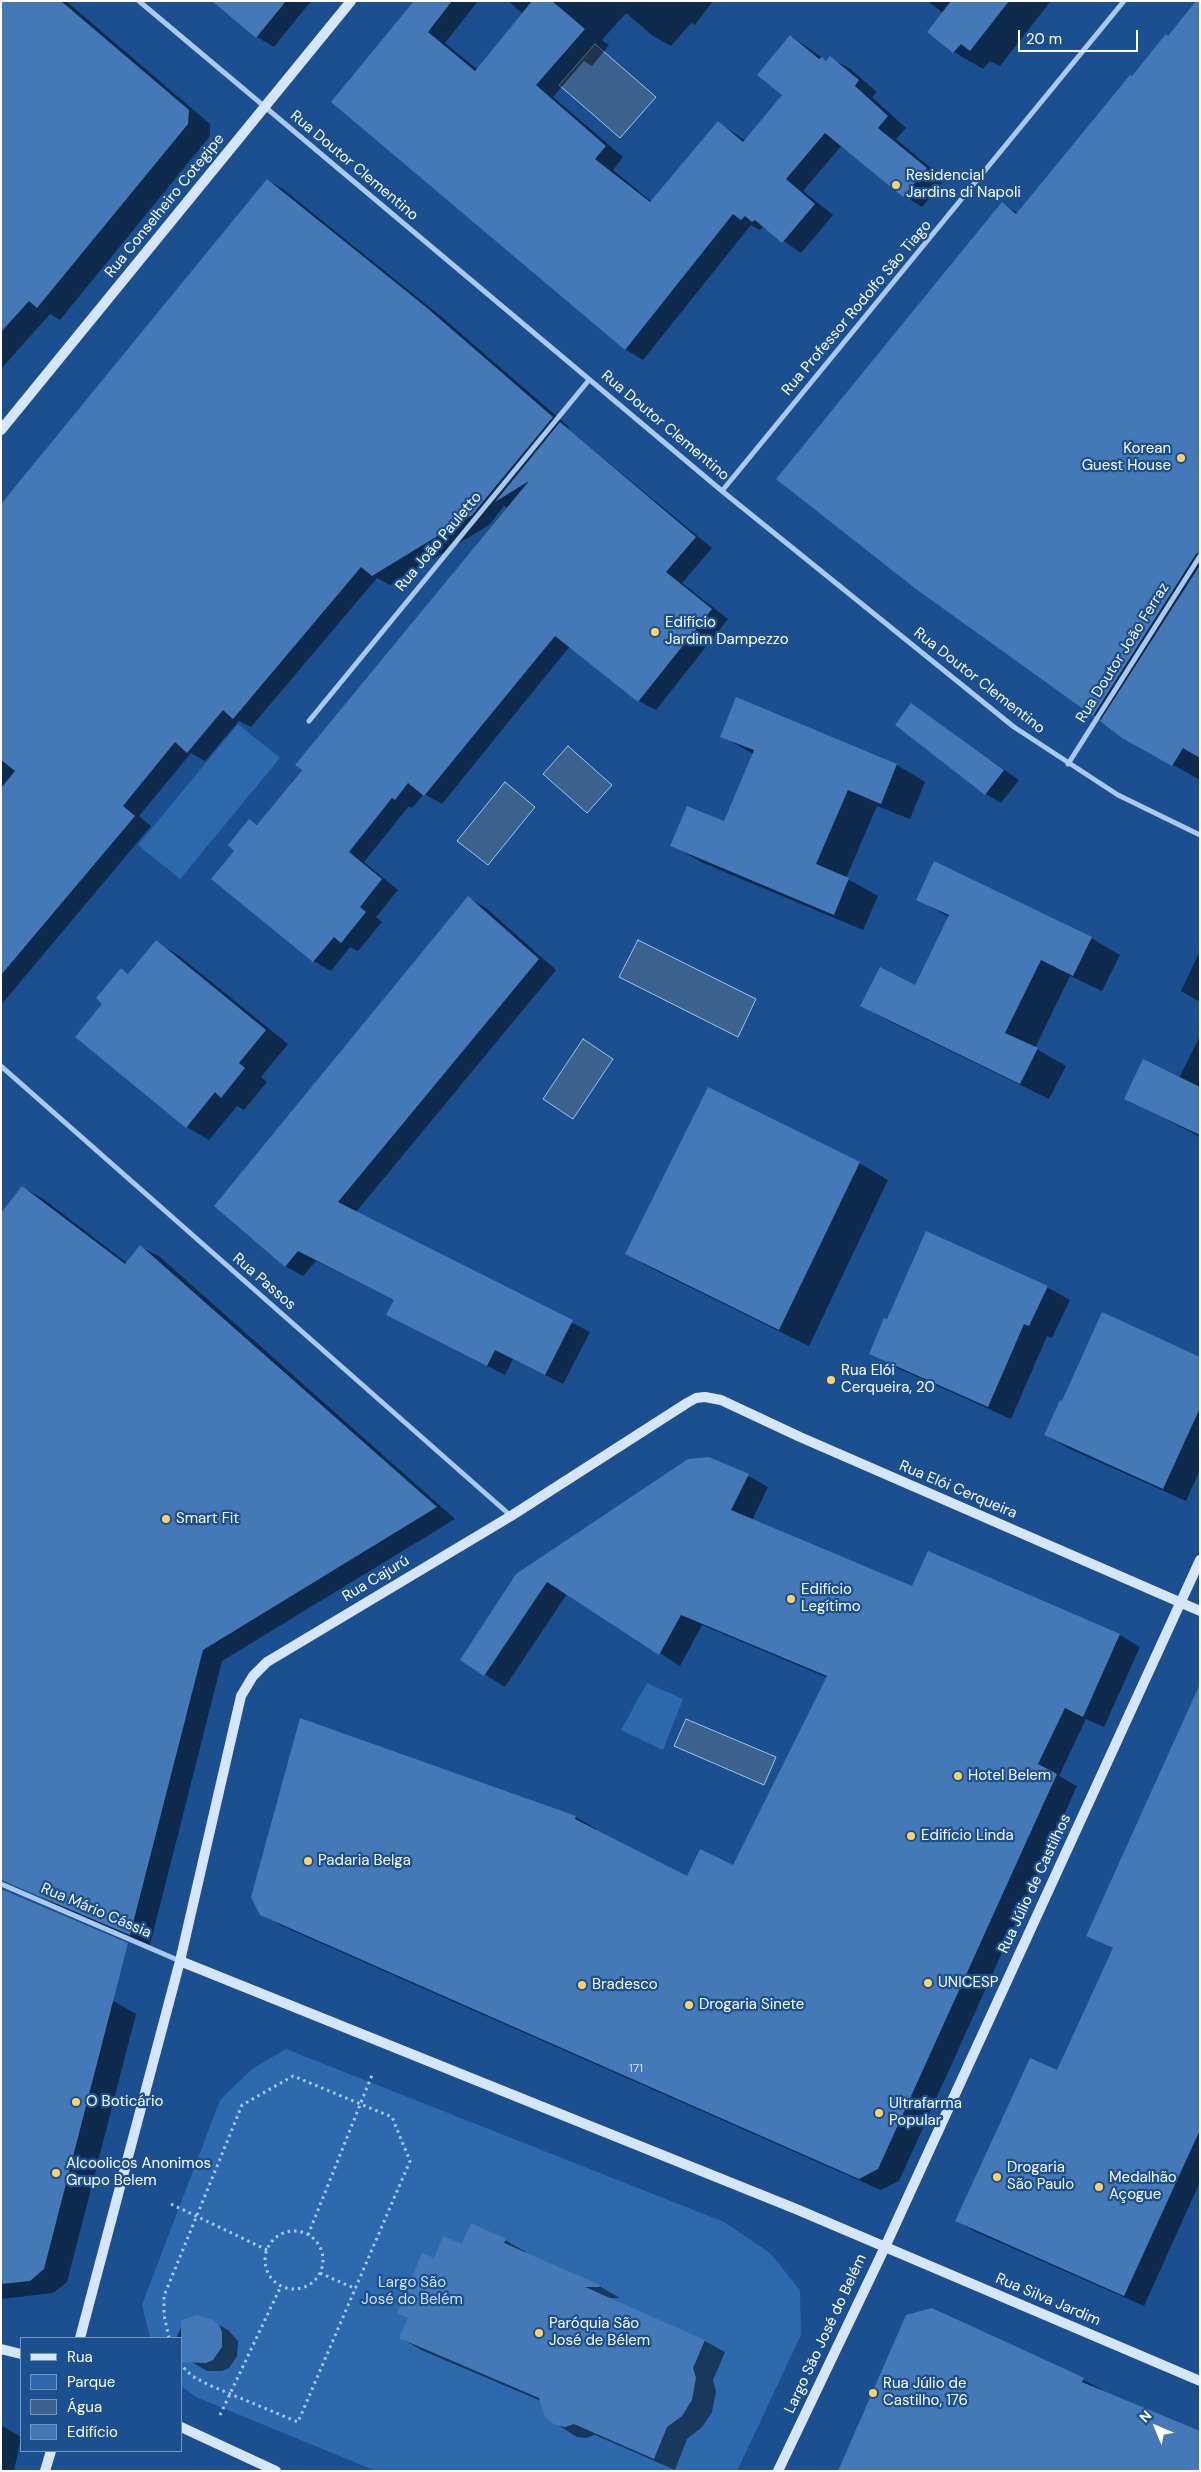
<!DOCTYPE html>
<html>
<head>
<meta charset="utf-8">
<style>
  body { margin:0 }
  #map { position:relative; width:1201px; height:2472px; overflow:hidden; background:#1b4f8f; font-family:"DM Sans",sans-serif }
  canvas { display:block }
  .frame { position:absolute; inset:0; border:2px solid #fff; pointer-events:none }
  .legend { position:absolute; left:20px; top:2337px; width:162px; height:115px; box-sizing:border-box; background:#1b4f8f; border:1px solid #7695bc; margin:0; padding:6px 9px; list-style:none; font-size:15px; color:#fff }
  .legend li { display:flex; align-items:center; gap:10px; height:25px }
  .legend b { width:25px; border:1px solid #7695bc }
  .north { position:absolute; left:1131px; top:2402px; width:50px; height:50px; -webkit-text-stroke:4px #1b4f8f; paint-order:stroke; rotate:315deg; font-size:14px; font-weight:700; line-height:20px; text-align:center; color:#fff }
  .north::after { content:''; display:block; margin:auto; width:18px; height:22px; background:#fff; clip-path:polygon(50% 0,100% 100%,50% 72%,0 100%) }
  .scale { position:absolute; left:1018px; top:30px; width:120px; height:22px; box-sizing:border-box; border:2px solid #fff; border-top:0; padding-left:6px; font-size:15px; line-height:18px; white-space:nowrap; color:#fff; -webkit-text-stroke:4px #1b4f8f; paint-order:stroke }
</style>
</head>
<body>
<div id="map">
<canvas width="1201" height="2472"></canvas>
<div class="frame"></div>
<ul class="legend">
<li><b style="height:6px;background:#d6e6fa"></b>Rua</li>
<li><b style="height:14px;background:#2e69ad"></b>Parque</li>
<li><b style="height:14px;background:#3c6290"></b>Água</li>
<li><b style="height:14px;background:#4478b7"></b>Edifício</li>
</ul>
<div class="north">N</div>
<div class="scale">20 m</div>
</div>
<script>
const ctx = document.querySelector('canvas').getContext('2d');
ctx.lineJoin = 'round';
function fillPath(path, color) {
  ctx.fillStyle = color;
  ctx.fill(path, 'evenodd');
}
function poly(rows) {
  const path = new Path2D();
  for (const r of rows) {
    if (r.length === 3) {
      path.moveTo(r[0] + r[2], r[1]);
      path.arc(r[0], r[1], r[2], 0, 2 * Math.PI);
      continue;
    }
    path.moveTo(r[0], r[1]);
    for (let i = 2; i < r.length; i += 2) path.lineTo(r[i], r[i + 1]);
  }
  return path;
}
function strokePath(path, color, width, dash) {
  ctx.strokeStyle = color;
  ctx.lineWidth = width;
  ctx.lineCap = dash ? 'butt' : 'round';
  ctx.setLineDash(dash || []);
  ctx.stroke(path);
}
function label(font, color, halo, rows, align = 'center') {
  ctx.font = font + ' "DM Sans",sans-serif';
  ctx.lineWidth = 4.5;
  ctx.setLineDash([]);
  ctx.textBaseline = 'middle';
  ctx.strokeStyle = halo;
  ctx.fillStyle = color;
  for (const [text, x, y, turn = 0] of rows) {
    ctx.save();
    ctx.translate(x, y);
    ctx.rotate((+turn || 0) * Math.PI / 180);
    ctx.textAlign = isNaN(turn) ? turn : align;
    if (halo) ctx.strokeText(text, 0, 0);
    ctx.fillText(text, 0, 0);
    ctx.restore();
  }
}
fillPath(poly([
  [238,724,280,758,180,879,138,845],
  [647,1683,683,1699,663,1750,621,1730],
  [286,2049,724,2222,770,2253,800,2290,801,2335,737,2471,376,2471,196,2397,181,2386,181,2338,150,2338,142,2305,220,2100,252,2069]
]), '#2e69ad');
const water = poly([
  [595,44,656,97,620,138,559,85,595,44],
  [568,746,612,785,587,813,543,774,568,746],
  [505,782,535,807,488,865,457,841,505,782],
  [638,940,756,999,738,1037,619,977,638,940],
  [583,1039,613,1059,573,1119,543,1099,583,1039],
  [686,1719,776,1757,764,1785,674,1746,686,1719]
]);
fillPath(water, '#3c6290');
strokePath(water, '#9cc4f0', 1);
fillPath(poly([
  [1,1,66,1,210,124,210,136,60,320,50,314,1,369],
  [214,1,311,1,274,47,257,37],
  [416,1,478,1,445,43,478,70,523,14,508,1,713,1,695,25,691,23,671,46,653,36,626,13,602,40,609,45,592,66,584,61,553,97,623,157,613,170,652,202,718,123,745,140,784,95,791,36,827,61,830,58,849,68,877,92,872,97,906,128,896,139,945,180,922,207,904,196,842,145,803,191,833,215,801,253,763,227,760,230,751,225,643,360,625,349,333,102],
  [928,1,1051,1,1000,66,990,61,983,69,954,52,929,32,943,13],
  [1200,1,1200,780,1141,747,1094,715,877,558,1002,204,1018,213],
  [268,180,284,190,443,318,569,427,568,429,712,548,682,583,728,619,656,710,639,701,570,646,442,804,424,794,412,808,409,806,364,862,398,890,376,917,382,922,358,951,350,947,331,971,314,961,213,879,236,850,249,820,258,825,508,508,504,506,489,525,390,585,377,578,251,727,239,721,205,761,191,753,139,816,151,826,1,1005,1,506],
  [912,705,1019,780,1001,803,986,794,896,725],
  [722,736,897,765,925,782,910,819,877,806,846,878,878,896,863,930,701,862,672,845,725,823,753,754],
  [469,898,486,908,556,970,356,1212,590,1332,563,1384,513,1359,505,1375,406,1325,395,1300,316,1261,303,1276,285,1266],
  [917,899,1091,938,1120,955,1102,991,1070,976,1035,1048,1066,1066,1049,1099,891,1022,862,1006,916,986,949,917],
  [156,942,178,955,288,1044,261,1077,267,1082,244,1110,237,1106,209,1140,187,1127,104,1004,121,969,129,974],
  [1198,955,1200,955,1200,1002,1181,991],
  [1200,1036,1200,1137,1125,1098,1179,1078],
  [859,1163,888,1180,809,1346,655,1270,626,1254],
  [22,1187,42,1198,127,1263,140,1246,160,1257,455,1519,222,1661,150,1945,52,1903,32,1891],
  [1047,1287,1070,1300,1052,1338,1047,1336,1011,1419,893,1366,870,1353],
  [1200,1358,1200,1470,1186,1501,1068,1448,1045,1435],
  [748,1476,768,1487,752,1520,912,1588,928,1553,1120,1635,1140,1647,1104,1727,1086,1719,1059,1776,1077,1786,899,2181,881,2190,282,1926,261,1914,301,1720,576,1817,596,1829,595,1831,687,1877,733,1867,828,1678,702,1625,680,1666,567,1594,505,1687,462,1660,517,1575],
  [1200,1688,1200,2182,1144,2306,976,2232,957,2221,1057,2072,1114,1949,1088,1936],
  [1,1936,136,2014,67,2282,53,2293,1,2299],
  [505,2240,526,2252,525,2254,599,2286,620,2298,608,2298,705,2341,725,2352,713,2380,716,2391,712,2412,702,2427,687,2439,675,2470,595,2435,586,2438,577,2437,556,2424,541,2401,421,2350,401,2338,434,2259,462,2246],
  [212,2321,228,2330,238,2341,237,2356,229,2368,222,2371,207,2371,192,2362,181,2338,176,2338,183,2323],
  [1065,2370,1104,2391,1200,2471],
  [1,2425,21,2437,14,2471,1,2471]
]), '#0007');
fillPath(poly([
  [1,1,61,1,189,110,188,124,37,308,29,301,1,332],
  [212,1,286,1,256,38],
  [414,1,452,1,428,32,475,71,532,1,552,1,585,29,536,85,606,146,595,159,650,202,718,121,743,142,782,95,757,75,790,35,819,59,822,57,826,61,830,56,859,80,855,86,888,116,878,128,927,168,903,197,825,133,786,179,815,204,782,243,755,220,752,222,745,216,741,220,733,214,625,350,331,102],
  [951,1,1009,1,970,51,961,44,953,53,927,32],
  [1196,1,1200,1,1200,552,1196,554,1093,716,916,589,776,479,1002,202,1016,214,1130,75,1132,76,1166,34,1168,36],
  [267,179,426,307,553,417,472,515,372,576,361,567,233,719,223,710,187,753,175,742,123,806,135,816,1,975,1,788,15,771,1,760,1,504],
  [560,422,696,537,666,572,712,609,638,702,555,636,424,796,408,783,395,800,392,798,349,852,382,879,360,907,366,912,341,943,334,937,313,962,211,879,234,851,228,845,249,819,257,825,302,770,295,765,529,481,495,502],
  [1200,565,1200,758,1183,748,1172,766,1122,738,1100,721],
  [736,697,897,764,881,804,848,790,816,864,849,878,834,915,670,846,687,806,724,821,754,750,720,737],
  [911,703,1004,770,985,795,895,725],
  [934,861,1092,937,1073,976,1041,960,1005,1033,1038,1048,1020,1084,860,1006,880,967,915,985,949,915,916,900],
  [468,896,539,959,338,1202,573,1320,545,1375,495,1350,487,1366,386,1315,394,1300,298,1251,285,1267,214,1206],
  [156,940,266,1030,239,1063,245,1068,221,1098,215,1092,186,1128,75,1037,102,1004,96,998,121,968,128,974],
  [1143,1059,1200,1087,1200,1135,1124,1099],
  [708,1087,860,1162,779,1330,625,1254],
  [22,1186,125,1264,140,1245,437,1507,203,1650,130,1935,1,1880,1,1213],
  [926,1231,1048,1286,1029,1326,1024,1324,988,1407,869,1354,884,1318,887,1319],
  [1102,1312,1200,1357,1200,1408,1163,1489,1044,1435,1060,1400,1062,1401],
  [709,1457,749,1474,731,1510,912,1586,928,1551,1120,1634,1083,1717,1065,1708,1038,1764,1057,1774,878,2169,859,2179,260,1915,251,1897,300,1718,576,1816,575,1819,687,1876,700,1849,733,1865,827,1676,681,1615,659,1655,547,1582,484,1676,460,1660,516,1574,688,1459],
  [1200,1684,1200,2130,1124,2296,955,2221,1030,2058,1057,2070,1113,1948,1086,1936],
  [1,1889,128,1943,44,2269,30,2281,1,2284],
  [471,2223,506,2239,504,2243,600,2285,599,2287,585,2287,705,2340,693,2368,696,2378,692,2400,682,2416,667,2427,654,2459,574,2424,565,2427,555,2425,545,2417,539,2398,399,2338,408,2318,397,2313,422,2253,434,2258,443,2236,462,2244],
  [932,2308,1065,2369,1084,2378,1082,2382,1200,2431,1200,2471,838,2471,906,2315],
  [197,2315,213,2320,219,2325,222,2332,222,2347,213,2360,206,2363,181,2362,181,2320]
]), '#4478b7');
strokePath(poly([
  [171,2204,267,2250],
  [294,2260,29],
  [308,2235,372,2075],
  [320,2273,356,2289],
  [169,2338,164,2315,164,2296,242,2105,293,2076,392,2117,410,2161,298,2422,209,2385,192,2376,181,2365],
  [220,2415,281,2286]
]), '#a9c9ee', 3, [2.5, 4]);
strokePath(poly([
  [139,1,722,491,1014,727,1118,795,1200,835],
  [722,491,1124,1],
  [309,721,589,380],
  [1068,764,1200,556],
  [1,1066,511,1516],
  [1,1884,180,1961]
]), '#a9c9ee', 5);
strokePath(poly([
  [1,430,351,1],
  [180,1961,796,2209,1200,2381],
  [80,2338,180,1961,241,1696,253,1676,267,1662,511,1516,687,1403,696,1398,705,1397,721,1400,800,1437,1200,1611],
  [1,2349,21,2354],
  [181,2427,276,2471],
  [45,2471,51,2451],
  [778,2471,885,2247,1200,1560]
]), '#d6e6fa', 10);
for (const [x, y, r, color] of [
  [896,185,5,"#ffd166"],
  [1181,458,5,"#ffd166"],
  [655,632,5,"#ffd166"],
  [831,1380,5,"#ffd166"],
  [166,1519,5,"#ffd166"],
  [791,1599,5,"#ffd166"],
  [958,1776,5,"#ffd166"],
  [911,1836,5,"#ffd166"],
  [308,1861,5,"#ffd166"],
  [928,1983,5,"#ffd166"],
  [582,1985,5,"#ffd166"],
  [689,2005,5,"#ffd166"],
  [76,2102,5,"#ffd166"],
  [879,2113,5,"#ffd166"],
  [56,2173,5,"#ffd166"],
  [997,2177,5,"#ffd166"],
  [1099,2187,5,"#ffd166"],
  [539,2333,5,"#ffd166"],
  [873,2393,5,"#ffd166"]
]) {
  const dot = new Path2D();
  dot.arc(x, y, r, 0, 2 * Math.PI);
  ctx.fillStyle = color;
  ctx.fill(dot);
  strokePath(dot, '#1b4f8f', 2);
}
label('12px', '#d0dded', null, [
  ["171",636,2069]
]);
label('15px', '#fff', '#1b4f8f', [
  ["Rua Doutor Clementino",354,166,40],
  ["Rua Conselheiro Cotegipe",165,206,-51],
  ["Rua Professor Rodolfo São Tiago",857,308,-50],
  ["Rua Doutor Clementino",665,426,40],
  ["Rua João Pauletto",439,542,-50],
  ["Rua Doutor João Ferraz",1123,653,-58],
  ["Rua Doutor Clementino",979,681,38],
  ["Rua Passos",264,1282,41],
  ["Rua Elói Cerqueira",958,1490,23],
  ["Rua Cajurú",376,1579,-31],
  ["Rua Júlio de Castilhos",1035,1884,-65],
  ["Rua Mário Cássia",96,1911,23],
  ["Rua Silva Jardim",1048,2300,23],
  ["Largo São José do Belém",826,2334,-65]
]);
label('15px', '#fff', '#1b4f8f', [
  ["Residencial",906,176],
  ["Jardins di Napoli",906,193],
  ["Korean",1171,449,"right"],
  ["Guest House",1171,466,"right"],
  ["Edifício",665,623],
  ["Jardim Dampezzo",665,640],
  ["Rua Elói",841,1371],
  ["Cerqueira, 20",841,1388],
  ["Smart Fit",176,1519],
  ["Edifício",801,1590],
  ["Legítimo",801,1607],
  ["Hotel Belem",968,1776],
  ["Edifício Linda",921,1836],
  ["Padaria Belga",318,1861],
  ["UNICESP",938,1983],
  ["Bradesco",592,1985],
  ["Drogaria Sinete",699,2005],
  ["O Boticário",86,2102],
  ["Ultrafarma",889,2104],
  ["Popular",889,2121],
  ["Alcoolicos Anonimos",66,2164],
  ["Grupo Belem",66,2181],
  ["Drogaria",1007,2168],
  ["São Paulo",1007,2185],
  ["Medalhão",1109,2178],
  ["Açogue",1109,2195],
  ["Paróquia São",549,2324],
  ["José de Bélem",549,2341],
  ["Rua Júlio de",883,2384],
  ["Castilho, 176",883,2401]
], 'left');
label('15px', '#cfe3fa', '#1b4f8f', [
  ["Largo São",412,2283],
  ["José do Belém",412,2300]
]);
</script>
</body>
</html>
